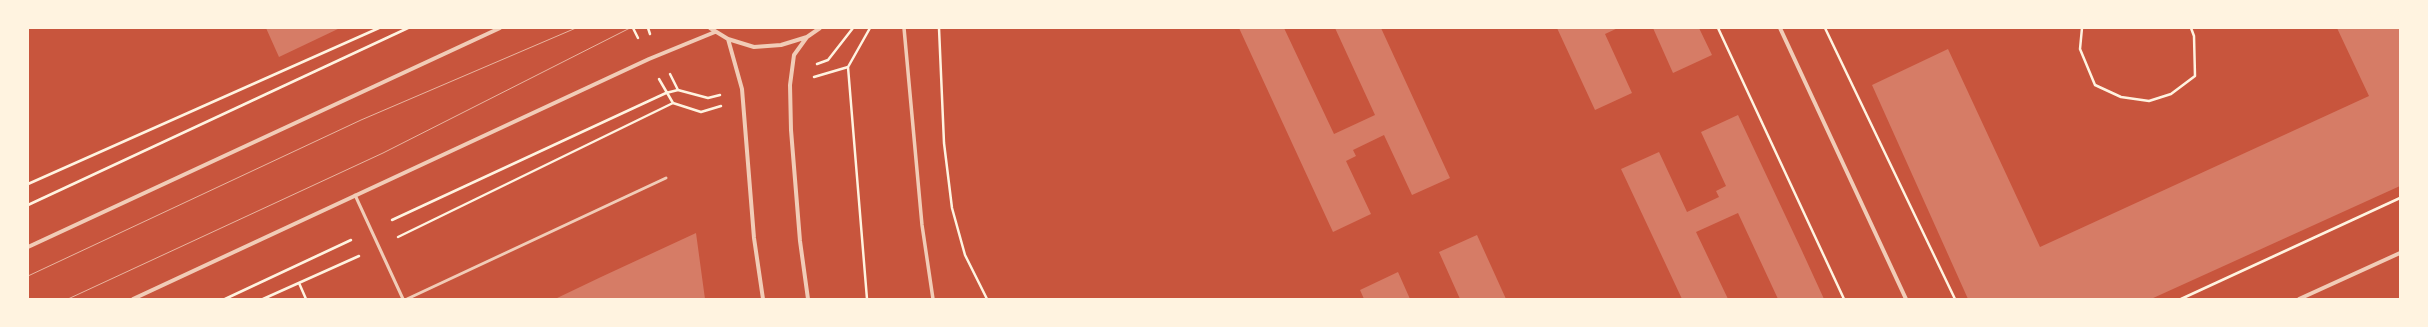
<!DOCTYPE html>
<html>
<head>
<meta charset="utf-8">
<style>
  body { margin:0 }
  #map { position:relative; width:2428px; height:327px; overflow:hidden; background:#c8553d; font-family:"PT Serif",serif }
  canvas { display:block }
  .frame { position:absolute; inset:0; border:29px solid #fff3e0; pointer-events:none }
</style>
</head>
<body>
<div id="map">
<canvas width="2428" height="327"></canvas>
<div class="frame"></div>
</div>
<script>
const ctx = document.querySelector('canvas').getContext('2d');
ctx.lineJoin = 'round';
function fillPath(path, color) {
  ctx.fillStyle = color;
  ctx.fill(path, 'evenodd');
}
function poly(rows) {
  const path = new Path2D();
  for (const r of rows) {
    path.moveTo(r[0], r[1]);
    for (let i = 2; i < r.length; i += 2) path.lineTo(r[i], r[i + 1]);
  }
  return path;
}
function strokePath(path, color, width, dash) {
  ctx.strokeStyle = color;
  ctx.lineWidth = width;
  ctx.lineCap = dash ? 'butt' : 'round';
  ctx.setLineDash(dash || []);
  ctx.stroke(path);
}
fillPath(poly([
  [266,28,340,28,279,57],
  [1239,28,1284,28,1334,134,1375,115,1335,28,1381,28,1450,178,1412,195,1384,135,1353,150,1356,156,1346,161,1371,214,1333,232],
  [1557,28,1618,28,1605,34,1632,93,1595,110],
  [1653,28,1699,28,1712,55,1673,73],
  [2337,28,2400,28,2400,186,2151,299,1968,299,1872,85,1948,49,2040,247,2369,96],
  [1738,115,1802,251,1824,299,1778,299,1738,213,1696,232,1728,299,1682,299,1621,169,1659,152,1687,212,1719,197,1716,191,1726,186,1701,132],
  [696,233,705,299,555,299,601,277],
  [1477,235,1506,299,1460,299,1439,252],
  [1398,272,1410,299,1364,299,1360,290]
]), '#d67c66');
strokePath(poly([
  [633,28,638,38],
  [648,28,650,34],
  [939,28,944,143,952,208,965,255,987,299],
  [1718,28,1844,299],
  [1825,28,1955,299],
  [2082,28,2080,49,2095,85,2121,97,2149,101,2171,94,2195,76,2194,36,2191,28],
  [817,64,828,60,853,28],
  [670,74,678,90],
  [814,77,848,67],
  [659,79,673,103,701,112,721,106],
  [28,184,379,28],
  [28,205,408,28],
  [392,220,666,93,678,90,708,98,720,95],
  [398,237,673,103],
  [299,283,306,299],
  [225,299,351,240],
  [263,299,359,256],
  [867,299,848,67,870,28],
  [2181,299,2400,198]
]), '#fff3e0', 2.5);
strokePath(poly([
  [355,195,403,299],
  [407,299,666,178]
]), '#f1ccb7', 3);
strokePath(poly([
  [904,28,922,225,933,299]
]), '#f1ccb7', 3.5);
strokePath(poly([
  [710,28,728,39,754,47,781,45,807,37,820,28],
  [1780,28,1906,299],
  [807,37,794,55,790,85,791,130,800,241,808,299],
  [728,39,742,89,754,238,763,299],
  [28,247,500,28],
  [133,299,649,59,715,32],
  [2299,299,2400,253]
]), '#f1ccb7', 4);
strokePath(poly([
  [28,276,361,120,576,28],
  [68,299,383,153,630,28]
]), '#e9b49f', 1);
</script>
</body>
</html>
